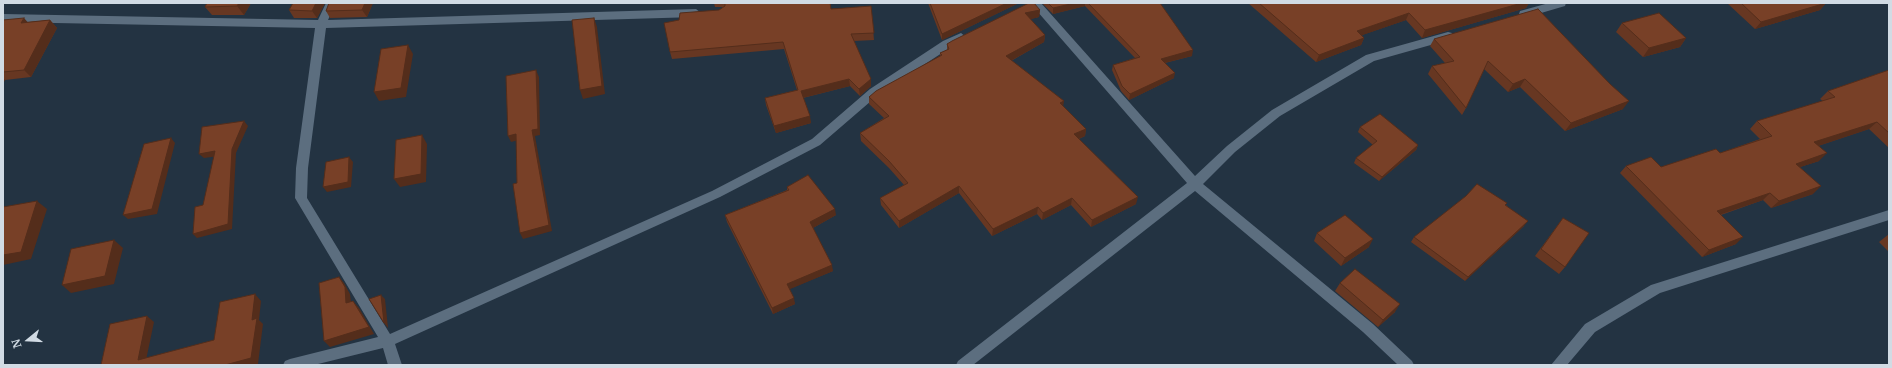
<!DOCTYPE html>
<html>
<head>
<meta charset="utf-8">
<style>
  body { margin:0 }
  #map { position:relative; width:1892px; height:368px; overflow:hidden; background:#233342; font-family:Merriweather,serif }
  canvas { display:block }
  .frame { position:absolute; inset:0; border:4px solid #d1dbe4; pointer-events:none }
  .north { position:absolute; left:8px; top:320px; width:40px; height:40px; -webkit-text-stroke:3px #233342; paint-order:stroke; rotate:252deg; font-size:11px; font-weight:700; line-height:16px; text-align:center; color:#d1dbe4 }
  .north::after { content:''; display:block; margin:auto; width:14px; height:18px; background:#d1dbe4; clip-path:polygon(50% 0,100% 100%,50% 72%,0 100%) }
</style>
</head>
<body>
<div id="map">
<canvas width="1892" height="368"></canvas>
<div class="frame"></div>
<div class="north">N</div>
</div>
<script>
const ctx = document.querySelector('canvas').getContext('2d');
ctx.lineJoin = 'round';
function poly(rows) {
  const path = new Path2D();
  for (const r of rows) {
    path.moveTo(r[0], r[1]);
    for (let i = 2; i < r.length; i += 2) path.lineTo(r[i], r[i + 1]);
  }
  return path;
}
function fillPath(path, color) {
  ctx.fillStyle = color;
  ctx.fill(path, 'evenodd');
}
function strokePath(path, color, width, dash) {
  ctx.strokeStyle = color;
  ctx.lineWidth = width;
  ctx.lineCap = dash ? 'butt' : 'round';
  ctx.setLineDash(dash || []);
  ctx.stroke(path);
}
fillPath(poly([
  [326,3,336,3,328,20,696,9,701,13,696,17,326,28,308,168,307,198,390,334,712,191,812,139,870,89,943,41,961,33,966,37,965,40,951,47,878,95,820,145,720,197,395,344,402,365,388,365,383,348,314,365,283,365,285,361,290,359,378,337,295,198,296,168,315,28,3,22,3,14,318,20,326,3],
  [1030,3,1041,3,1195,176,1227,146,1272,110,1366,55,1448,32,1452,33,1453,36,1452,39,1374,61,1280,116,1235,152,1203,184,1373,324,1412,361,1414,365,1398,365,1363,332,1195,191,973,365,956,365,958,361,1187,183,1030,3],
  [1549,3,1566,3,1565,6,1524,18,1519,14,1520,11,1549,3],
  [1889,210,1889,220,1660,293,1595,332,1567,365,1551,365,1585,324,1651,285,1889,210]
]), '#5c6e7f');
fillPath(poly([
  [207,3,251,3,244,15,212,15,205,7],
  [325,3,317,18,294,18,289,10],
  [329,3,373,3,367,17,330,18,326,11],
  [714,3,831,3,831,9,871,6,874,40,854,41,871,86,860,96,850,86,803,98,811,123,776,133,766,105,765,98,797,90,784,49,672,59,670,52,723,8,722,7,715,7],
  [928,3,1019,3,942,40],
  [1042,3,1129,3,1192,56,1165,63,1174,78,1129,100,1121,91,1112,70,1113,65,1135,58,1085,6,1053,14],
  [1248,3,1529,3,1526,8,1422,38,1406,20,1362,35,1364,38,1361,45,1316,62],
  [1727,3,1826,3,1820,10,1755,29],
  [1040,10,1039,17,1030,19,1045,35,1044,42,1011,61,1063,107,1086,129,1085,136,1079,139,1136,204,1091,227,1071,205,1042,220,1037,214,992,236,959,193,899,228,881,205,880,198,904,185,889,168,861,141,860,133,884,118,869,104,869,97,940,56,940,53,947,50,947,44],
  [3,20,28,22,50,20,57,28,31,77,5,80,3,83],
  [1622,23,1686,38,1680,47,1643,57,1616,32],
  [1434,39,1623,109,1565,131,1520,87,1508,92,1484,69,1466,108,1462,115,1428,74,1432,66,1445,63,1430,46],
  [1889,70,1889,148,1869,129,1818,146,1819,161,1800,167,1813,194,1771,208,1763,200,1721,215,1736,244,1702,257,1620,173,1626,166,1661,167,1720,153,1760,139,1750,129,1757,121,1823,101,1820,99,1828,91],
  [1360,127,1418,145,1416,150,1379,181,1354,163,1356,158,1373,145,1358,132],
  [787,187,836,215,813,228,833,271,789,289,795,304,773,314,727,222,725,215,787,190],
  [1506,205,1524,226,1465,281,1411,242,1414,237],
  [1563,218,1565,267,1559,274,1535,256],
  [1317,233,1369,247,1341,266,1314,241],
  [1889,234,1889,252,1879,242],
  [1340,283,1395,312,1378,327,1335,291]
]), '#673722');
fillPath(poly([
  [239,3,251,3,244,15,237,6],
  [316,3,325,3,317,18,312,11],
  [365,3,373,3,367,17,362,10],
  [1007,3,1019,3,942,40,942,34],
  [1075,3,1085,3,1085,6,1053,14,1053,8],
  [1522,3,1529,3,1526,8,1422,38,1425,30],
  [1826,3,1820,10,1755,29,1761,22],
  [1040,10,1039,17,1024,21,1025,13],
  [1409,13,1406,20,1354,38,1357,31],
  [24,18,31,26,21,23],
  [594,18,597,27,605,94,583,99,580,90],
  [50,20,57,28,31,77,24,70],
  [1045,35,1044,42,1005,64,1006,56],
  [1364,38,1361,45,1316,62,1319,55],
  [1686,38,1680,47,1643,57,1649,48],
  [408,45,413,54,406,97,379,101,374,92],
  [1193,50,1192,56,1160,64,1161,59],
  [536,70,539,77,540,135,535,136,552,231,523,239,520,233,532,130],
  [1175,73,1174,78,1129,100,1130,94],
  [3,78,5,80,3,83],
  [849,79,850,86,802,98,801,91],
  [871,79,871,86,860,96,859,89],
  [1525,79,1520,87,1508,92,1513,84],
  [1064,101,1063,108,1060,103],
  [1629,101,1623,109,1565,131,1571,123],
  [810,116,811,123,776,133,774,126],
  [244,121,248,126,236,153,232,229,197,238,193,234,232,149],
  [1877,122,1869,129,1806,150,1814,142],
  [1086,129,1085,136,1073,141,1074,134],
  [516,134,519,140,511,142,508,136],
  [422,135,427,144,426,182,400,187,394,179],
  [171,138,175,143,157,214,128,219,123,215],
  [1418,145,1416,150,1379,181,1382,177],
  [215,151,219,156,204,158,199,154],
  [1827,153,1819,161,1788,171,1796,164],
  [349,157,353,162,351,187,327,192,323,187],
  [959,186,959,193,899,228,899,221],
  [1821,186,1813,194,1771,208,1779,201],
  [1770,193,1763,200,1710,218,1717,211],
  [1138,197,1136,204,1091,227,1092,220],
  [1072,198,1071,205,1042,220,1043,213],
  [37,201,47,209,31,259,3,265,3,255],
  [1038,207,1037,214,992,236,993,229],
  [835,209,836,215,811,229,810,222],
  [1528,221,1524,226,1465,281,1468,277],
  [1743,237,1736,244,1702,257,1709,250],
  [1373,239,1369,247,1341,266,1345,258],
  [114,240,123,248,114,284,71,293,62,285],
  [832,265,833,271,788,290,787,284],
  [339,277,344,283,350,294,352,310,346,303],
  [255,294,261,301,259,320,263,324,258,364,252,365,225,365,252,320],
  [381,295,385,299,388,328,384,323],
  [794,298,795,304,773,314,772,308],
  [353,301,359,308,374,334,330,347,324,341],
  [1400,304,1395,312,1378,327,1383,320],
  [147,316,154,322,145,365,138,360]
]), '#542d1b');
const building = poly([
  [207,3,239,3,237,6,205,7,207,3],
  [293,3,316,3,312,11,289,10,293,3],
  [329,3,365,3,362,10,326,11,329,3],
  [724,3,830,3,831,9,871,6,874,33,851,34,871,79,859,89,849,79,801,91,810,116,774,126,765,98,798,90,783,42,670,52,664,23,679,20,680,13,719,10,725,6,725,4,724,3],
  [930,3,1007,3,942,34,930,3],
  [1029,3,1034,3,1040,10,1025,13,1045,35,1006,56,1064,101,1060,103,1086,129,1074,134,1138,197,1092,220,1072,198,1043,213,1038,207,993,229,959,186,899,221,880,198,908,183,889,161,860,133,889,116,869,97,876,91,942,55,940,53,949,49,947,44,952,41,1029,3],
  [1048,3,1075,3,1053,8,1048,3],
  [1088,3,1160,3,1193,50,1161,59,1175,73,1130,94,1122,86,1113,65,1140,57,1088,3],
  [1259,3,1522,3,1425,30,1409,13,1357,31,1364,38,1319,55,1259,3],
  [1741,3,1826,3,1761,22,1741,3],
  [1538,9,1610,84,1629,101,1571,123,1525,79,1513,84,1488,61,1466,108,1432,66,1454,61,1434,39,1538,9],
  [1659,13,1686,38,1649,48,1622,23,1659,13],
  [24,18,21,23,50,20,24,70,3,72,3,20,24,18],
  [594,18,602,86,580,90,572,20,594,18],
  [408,45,401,88,374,92,381,49,408,45],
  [536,70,538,129,532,130,549,225,520,233,513,184,517,183,516,134,508,136,506,76,536,70],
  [1889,70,1889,133,1877,122,1814,142,1827,153,1796,164,1821,186,1779,201,1770,193,1717,211,1743,237,1709,250,1626,166,1651,157,1661,167,1716,149,1720,153,1772,136,1757,121,1835,97,1828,91,1889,70],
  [1380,114,1418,145,1382,177,1356,158,1377,141,1360,127,1380,114],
  [244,121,232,149,228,224,193,234,195,207,203,205,215,151,199,154,202,127,244,121],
  [422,135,421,174,394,179,396,140,422,135],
  [171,138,152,209,123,215,144,144,171,138],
  [349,157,348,182,323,187,326,162,349,157],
  [808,175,835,209,810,222,832,265,787,284,794,298,772,308,725,215,789,190,787,187,808,175],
  [1477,184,1507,203,1505,205,1528,221,1468,277,1414,237,1466,196,1477,184],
  [37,201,21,252,3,255,3,207,37,201],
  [1345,215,1373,239,1345,258,1317,233,1345,215],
  [1563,218,1589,233,1565,267,1541,249,1563,218],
  [114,240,105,276,62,285,71,249,114,240],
  [1355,269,1400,304,1383,320,1340,283,1355,269],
  [339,277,345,287,346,303,353,301,369,327,324,341,319,283,339,277],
  [255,294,252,320,257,318,251,358,225,365,101,365,110,324,147,316,138,360,214,340,220,302,255,294],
  [381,295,384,323,369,299,381,295]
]);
fillPath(building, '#784027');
strokePath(building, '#542d1b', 1);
</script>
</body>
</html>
